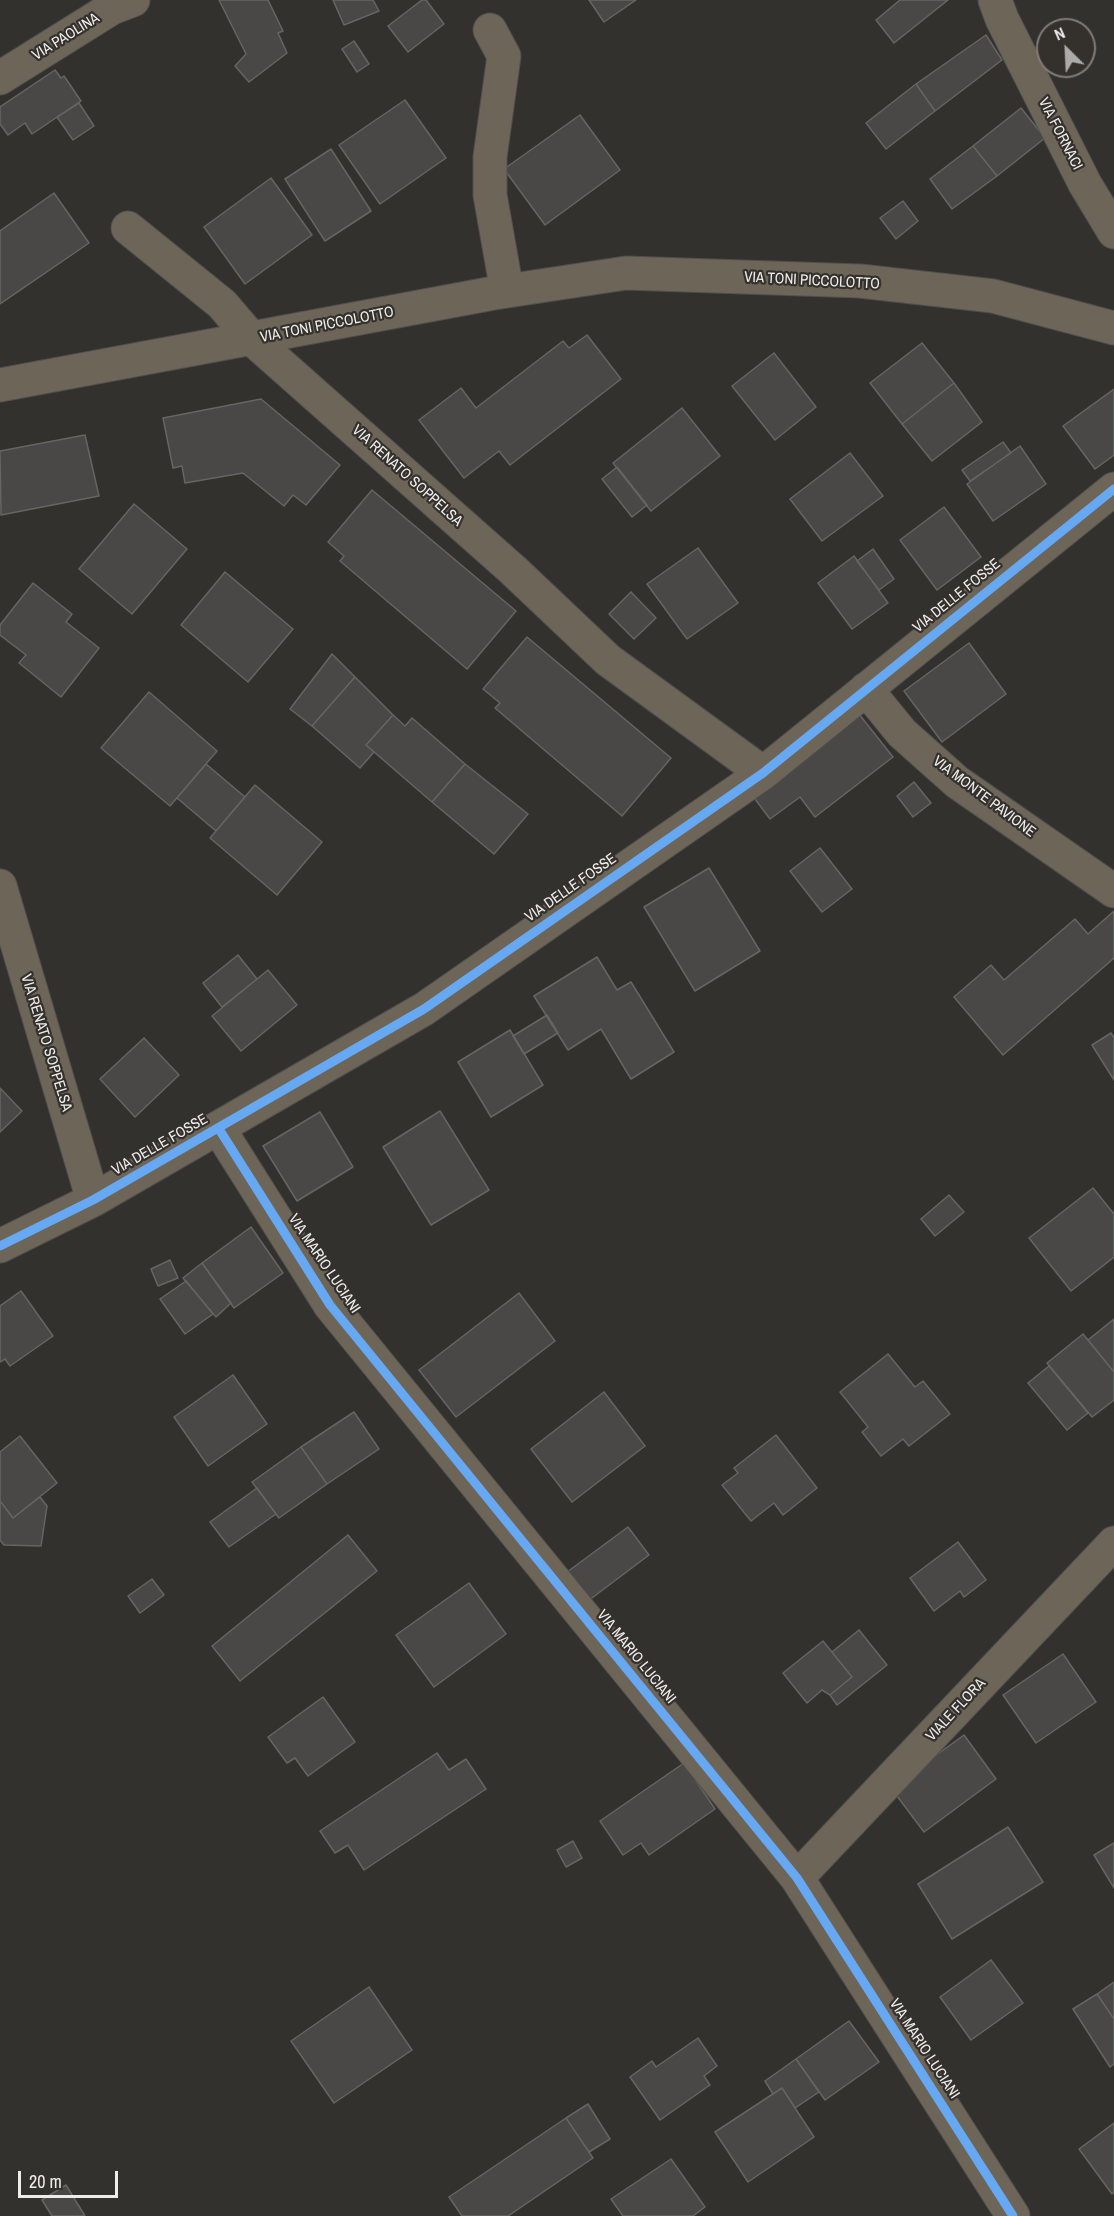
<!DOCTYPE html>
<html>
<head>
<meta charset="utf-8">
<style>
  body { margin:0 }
  #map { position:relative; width:1114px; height:2216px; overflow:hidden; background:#33312e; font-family:"Archivo Narrow",sans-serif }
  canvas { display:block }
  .north { position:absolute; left:1036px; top:18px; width:60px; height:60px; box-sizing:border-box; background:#34312d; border:2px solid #7f7c79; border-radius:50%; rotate:336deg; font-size:16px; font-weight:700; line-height:24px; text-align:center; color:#efedeb }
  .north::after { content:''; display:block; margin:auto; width:21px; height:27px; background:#adaba9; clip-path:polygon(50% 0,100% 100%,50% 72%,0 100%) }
  .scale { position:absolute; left:18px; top:2171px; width:100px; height:27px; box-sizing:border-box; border:3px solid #efedeb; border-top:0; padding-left:8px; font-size:18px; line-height:21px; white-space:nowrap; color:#efedeb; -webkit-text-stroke:4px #34312d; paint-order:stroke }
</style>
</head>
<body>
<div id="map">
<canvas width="1114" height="2216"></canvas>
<div class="north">N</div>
<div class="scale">20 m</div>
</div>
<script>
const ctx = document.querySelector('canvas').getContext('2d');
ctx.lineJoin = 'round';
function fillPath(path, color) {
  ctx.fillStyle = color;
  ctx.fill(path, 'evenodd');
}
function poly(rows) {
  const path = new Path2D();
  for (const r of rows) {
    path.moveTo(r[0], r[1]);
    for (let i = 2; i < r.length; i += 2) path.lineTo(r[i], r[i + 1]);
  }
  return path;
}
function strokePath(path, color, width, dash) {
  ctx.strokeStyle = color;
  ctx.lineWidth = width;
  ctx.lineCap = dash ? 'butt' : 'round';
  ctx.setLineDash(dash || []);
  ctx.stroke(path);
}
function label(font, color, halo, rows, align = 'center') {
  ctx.font = font + ' "Archivo Narrow",sans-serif';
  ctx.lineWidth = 4.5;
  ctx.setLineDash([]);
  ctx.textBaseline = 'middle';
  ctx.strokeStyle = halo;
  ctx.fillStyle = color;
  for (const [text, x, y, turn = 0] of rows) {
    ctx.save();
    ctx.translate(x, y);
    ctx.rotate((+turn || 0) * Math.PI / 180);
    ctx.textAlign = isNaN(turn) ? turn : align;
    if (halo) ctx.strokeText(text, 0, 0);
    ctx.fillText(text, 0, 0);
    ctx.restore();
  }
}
const building = poly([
  [219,0,268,0,283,31,278,33,287,53,249,82,235,66,246,54,219,0],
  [333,0,373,0,379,11,344,25,333,0],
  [422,0,426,0,444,24,408,52,388,26,422,0],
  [589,0,636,0,604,22,589,0],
  [900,0,948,0,894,43,876,20,900,0],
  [986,35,1002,60,935,111,916,84,986,35],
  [354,41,369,64,357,72,342,49,354,41],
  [55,70,61,78,64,76,81,101,32,134,25,123,8,135,0,124,0,107,55,70],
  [916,84,935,111,886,149,866,123,916,84],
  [405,100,446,158,380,204,339,145,405,100],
  [79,103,94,126,73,140,57,117,79,103],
  [1021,108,1045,138,997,176,973,146,1021,108],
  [580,115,620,170,545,225,504,169,580,115],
  [973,146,997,176,952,209,930,179,973,146],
  [331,149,371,211,325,241,285,179,331,149],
  [271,178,312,235,245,284,204,227,271,178],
  [54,193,89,243,0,304,0,231,54,193],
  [903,201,918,221,896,239,880,218,903,201],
  [587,335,621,379,510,465,499,451,464,478,419,420,461,388,476,408,563,341,569,348,587,335],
  [922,343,954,383,902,424,870,383,922,343],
  [774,353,816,407,775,440,732,386,774,353],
  [954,383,982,422,932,461,902,424,954,383],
  [1114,389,1114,455,1095,469,1063,426,1114,389],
  [261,399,340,465,306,505,293,495,284,506,243,473,185,483,182,466,173,468,163,418,261,399],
  [682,408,720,456,651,511,613,463,682,408],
  [85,435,99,496,1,515,0,451,85,435],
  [1003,442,1011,453,970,481,962,470,1003,442],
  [1020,446,1046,484,993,521,967,484,1020,446],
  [850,453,883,496,822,541,790,499,850,453],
  [617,467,647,505,632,517,602,479,617,467],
  [372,490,516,611,467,669,340,561,344,556,328,542,372,490],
  [134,504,187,549,132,614,79,569,134,504],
  [944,507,981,557,937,590,900,540,944,507],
  [698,548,738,603,687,639,647,584,698,548],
  [873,549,894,579,879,590,857,561,873,549],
  [854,556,888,603,852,629,818,583,854,556],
  [225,572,293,629,248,682,181,625,225,572],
  [33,583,72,614,66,622,99,648,61,697,19,663,26,655,0,635,0,625,33,583],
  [631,592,656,618,634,639,609,614,631,592],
  [527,637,671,758,622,816,495,708,500,703,483,689,527,637],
  [969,643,1006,694,942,742,904,691,969,643],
  [332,654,355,677,312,726,290,709,332,654],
  [355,677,393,715,366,745,374,752,360,768,312,726,355,677],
  [149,692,217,751,170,806,101,748,149,692],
  [855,709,893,757,815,817,800,797,770,819,752,795,855,709],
  [393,715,405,726,412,718,465,764,432,802,366,745,393,715],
  [206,764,245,797,216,831,177,798,206,764],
  [465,764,528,814,494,854,432,802,465,764],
  [914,782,931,803,913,817,897,796,914,782],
  [255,785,322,842,277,895,210,838,255,785],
  [820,848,852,889,822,912,790,871,820,848],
  [709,868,760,951,695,991,644,907,709,868],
  [1114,911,1114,958,1003,1055,954,997,991,965,1004,980,1075,919,1088,934,1114,911],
  [238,955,257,979,222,1007,203,983,238,955],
  [597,957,617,990,631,982,674,1052,631,1079,601,1029,568,1050,534,996,597,957],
  [268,970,297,1005,241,1051,212,1016,268,970],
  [547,1015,558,1033,524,1054,513,1036,547,1015],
  [510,1030,543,1085,491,1117,458,1062,510,1030],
  [1111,1033,1114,1038,1114,1080,1092,1045,1111,1033],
  [144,1038,179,1075,135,1117,100,1079,144,1038],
  [0,1088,22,1111,0,1132,0,1088],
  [440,1111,489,1190,431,1225,383,1147,440,1111],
  [320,1112,353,1167,297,1201,263,1146,320,1112],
  [1093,1188,1114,1214,1114,1257,1071,1291,1029,1238,1093,1188],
  [949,1195,964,1212,935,1236,921,1219,949,1195],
  [251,1227,283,1273,234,1308,202,1263,251,1227],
  [170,1260,178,1278,158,1286,151,1269,170,1260],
  [202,1263,231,1303,216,1317,183,1278,202,1263],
  [186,1281,213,1314,185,1334,160,1299,186,1281],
  [21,1291,53,1336,10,1366,5,1359,0,1362,0,1306,21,1291],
  [519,1293,555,1341,456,1417,419,1370,519,1293],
  [1114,1319,1114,1372,1088,1340,1114,1319],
  [1083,1334,1114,1372,1114,1400,1092,1417,1047,1363,1083,1334],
  [888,1354,915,1387,923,1381,950,1414,909,1446,903,1439,881,1456,862,1432,868,1427,840,1392,888,1354],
  [1049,1366,1088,1413,1067,1430,1028,1383,1049,1366],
  [233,1375,267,1424,208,1466,174,1417,233,1375],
  [604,1392,645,1446,572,1502,531,1449,604,1392],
  [354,1412,379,1449,327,1484,301,1447,354,1412],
  [776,1435,817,1488,783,1515,774,1503,751,1521,722,1485,738,1473,734,1468,776,1435],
  [20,1436,57,1483,13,1518,0,1501,0,1452,20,1436],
  [301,1447,327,1484,279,1518,252,1482,301,1447],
  [257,1488,276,1514,229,1547,210,1522,257,1488],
  [40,1497,47,1506,41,1546,4,1545,0,1540,0,1501,13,1518,40,1497],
  [628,1527,649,1555,580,1607,559,1578,628,1527],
  [348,1535,377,1571,240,1681,212,1646,348,1535],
  [958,1542,986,1580,964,1597,960,1591,934,1611,910,1578,958,1542],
  [152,1579,164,1595,140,1613,128,1596,152,1579],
  [469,1583,506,1634,434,1687,396,1635,469,1583],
  [859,1630,887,1665,837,1705,830,1695,852,1677,832,1652,859,1630],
  [823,1641,852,1677,830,1695,822,1690,807,1703,783,1673,823,1641],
  [1063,1654,1096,1702,1036,1743,1003,1695,1063,1654],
  [323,1697,355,1742,308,1776,295,1758,287,1763,268,1737,323,1697],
  [964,1735,996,1779,924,1832,891,1788,964,1735],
  [437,1753,449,1770,466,1759,486,1789,364,1870,348,1845,335,1853,320,1831,437,1753],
  [684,1763,715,1809,649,1855,641,1843,623,1855,600,1821,684,1763],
  [1008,1827,1043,1882,952,1939,918,1884,1008,1827],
  [573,1841,582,1858,566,1867,557,1850,573,1841],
  [1114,1843,1114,1888,1094,1855,1114,1843],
  [991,1960,1023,2003,971,2040,940,1997,991,1960],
  [1114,1982,1114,2019,1097,1994,1114,1982],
  [369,1987,412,2050,334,2103,291,2041,369,1987],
  [1097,1994,1114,2019,1114,2064,1110,2067,1073,2009,1097,1994],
  [849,2021,879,2062,825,2100,796,2059,849,2021],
  [698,2038,717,2066,704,2076,710,2085,660,2120,630,2077,652,2061,656,2067,698,2038],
  [796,2059,819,2092,795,2108,782,2088,773,2094,765,2081,796,2059],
  [782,2088,814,2137,748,2182,715,2132,782,2088],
  [588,2104,610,2139,589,2152,566,2118,588,2104],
  [566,2118,593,2158,508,2216,462,2216,449,2197,566,2118],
  [1114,2123,1114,2192,1112,2194,1079,2149,1114,2123],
  [671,2159,705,2207,693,2216,623,2216,611,2199,671,2159],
  [66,2185,85,2216,52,2216,42,2200,66,2185]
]);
fillPath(building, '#494846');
strokePath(building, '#666563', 1.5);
const minor = poly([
  [995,0,1002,19,1085,184,1114,232],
  [490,30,504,56,490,157,490,195,507,291],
  [0,78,112,8,133,0],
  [128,228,222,304,252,339,513,570,608,660,763,773],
  [0,385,494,293,626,273,860,281,993,296,1114,328],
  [866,689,902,733,957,782,1114,891],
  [0,886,93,1200],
  [219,1129,330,1305,797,1878,1013,2216],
  [0,1246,93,1200,424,1009,763,773,1114,489],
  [797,1878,1114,1543]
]);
strokePath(minor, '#504f4d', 35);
strokePath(minor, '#6e6559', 33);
strokePath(poly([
  [219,1129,330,1305,797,1878,1013,2216],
  [0,1246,93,1200,424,1009,763,773,1114,489]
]), '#66a8f1', 9);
label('15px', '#efedeb', '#34312d', [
  ["VIA PAOLINA",66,37,-32],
  ["VIA FORNACI",1060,134,63],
  ["VIA TONI PICCOLOTTO",812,281,3],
  ["VIA TONI PICCOLOTTO",327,325,-11],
  ["VIA RENATO SOPPELSA",407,476,42],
  ["VIA DELLE FOSSE",957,596,-39],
  ["VIA MONTE PAVIONE",984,797,37],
  ["VIA DELLE FOSSE",571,888,-35],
  ["VIA RENATO SOPPELSA",46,1043,73],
  ["VIA DELLE FOSSE",160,1145,-30],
  ["VIA MARIO LUCIANI",324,1264,56],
  ["VIA MARIO LUCIANI",636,1657,51],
  ["VIALE FLORA",956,1710,-47],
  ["VIA MARIO LUCIANI",924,2049,57]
]);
</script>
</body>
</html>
